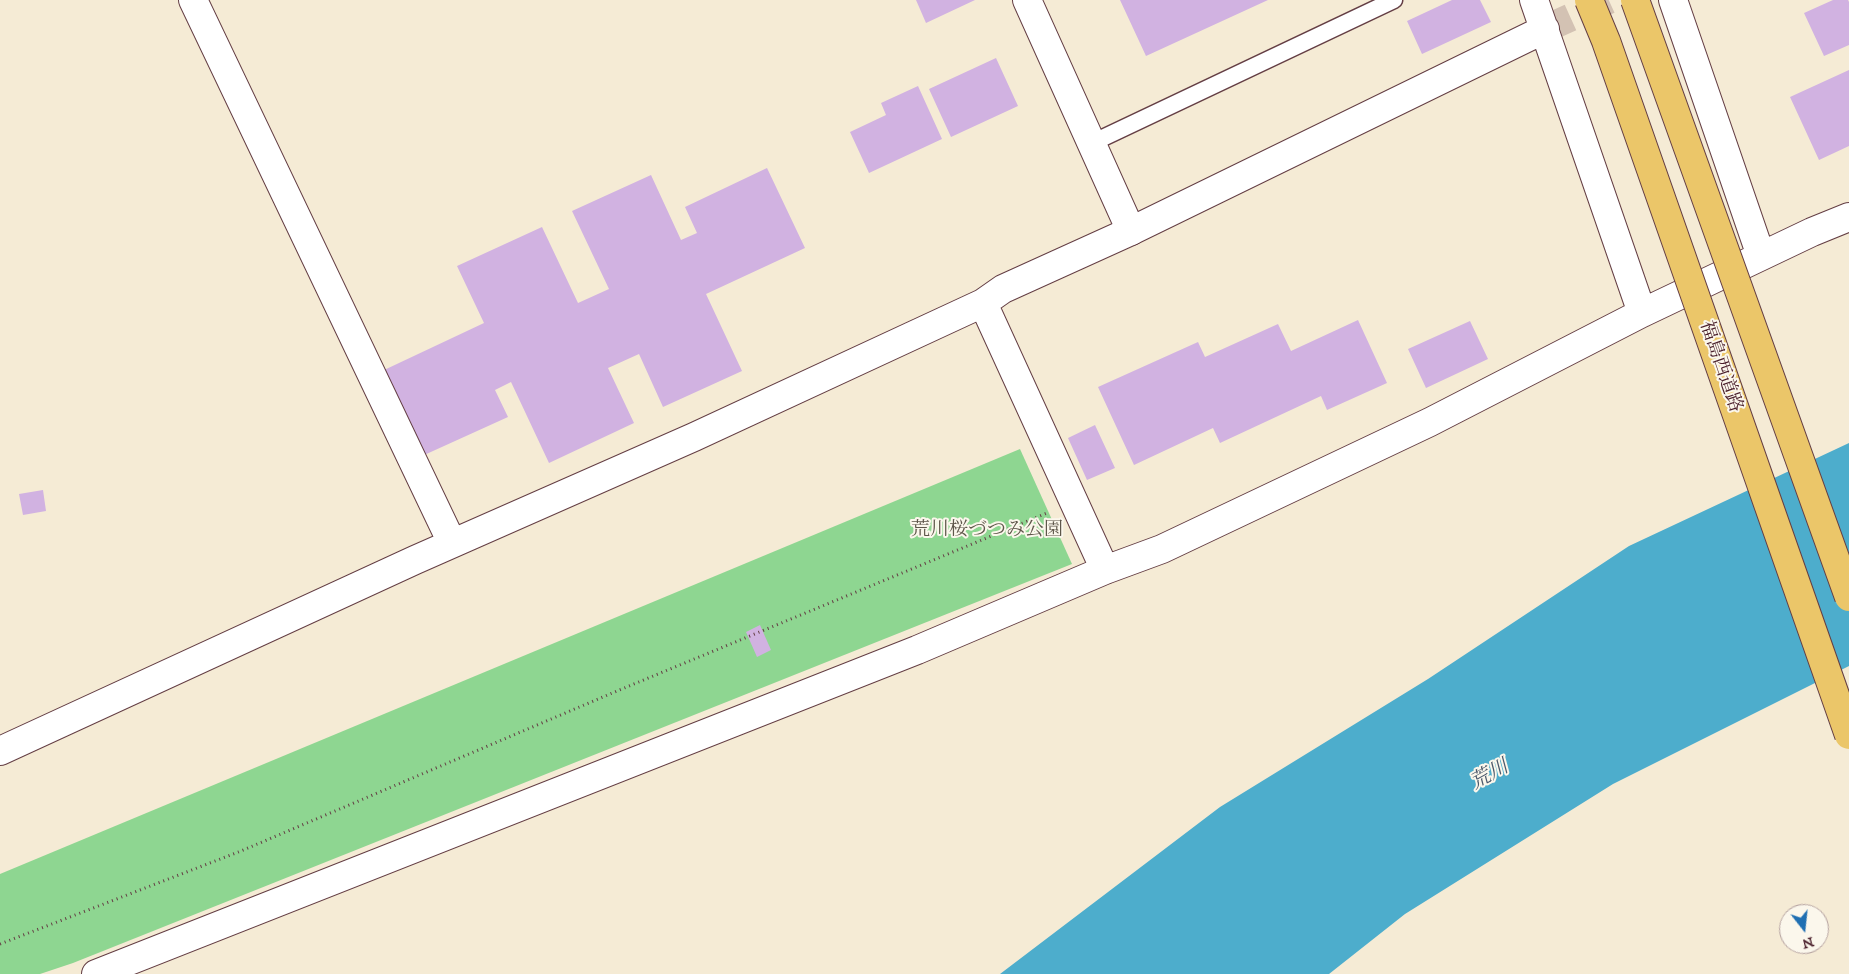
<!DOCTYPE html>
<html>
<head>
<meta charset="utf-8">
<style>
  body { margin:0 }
  #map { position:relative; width:1849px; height:974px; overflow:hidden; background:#f5ebd5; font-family:"IM FELL DW Pica",serif }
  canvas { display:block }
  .north { position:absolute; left:1779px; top:904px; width:50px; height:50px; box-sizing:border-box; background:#fbf7ec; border:1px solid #b4a19f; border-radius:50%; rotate:164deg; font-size:14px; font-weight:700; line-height:20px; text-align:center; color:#4a1f2b }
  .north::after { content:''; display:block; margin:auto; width:18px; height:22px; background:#1f6fb2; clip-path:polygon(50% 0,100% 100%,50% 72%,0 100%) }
</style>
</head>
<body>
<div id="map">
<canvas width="1849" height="974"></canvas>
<div class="north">N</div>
</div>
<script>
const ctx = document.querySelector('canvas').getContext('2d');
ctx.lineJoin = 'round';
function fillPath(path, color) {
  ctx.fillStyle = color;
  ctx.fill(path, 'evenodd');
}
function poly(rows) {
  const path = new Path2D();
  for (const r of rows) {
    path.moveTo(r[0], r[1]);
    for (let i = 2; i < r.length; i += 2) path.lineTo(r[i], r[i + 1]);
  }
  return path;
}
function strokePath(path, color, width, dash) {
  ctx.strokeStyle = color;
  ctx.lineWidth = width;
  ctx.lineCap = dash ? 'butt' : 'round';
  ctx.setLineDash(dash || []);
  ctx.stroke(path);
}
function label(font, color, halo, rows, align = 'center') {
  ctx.font = font + ' "IM FELL DW Pica","Noto Serif JP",serif';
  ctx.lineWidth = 4;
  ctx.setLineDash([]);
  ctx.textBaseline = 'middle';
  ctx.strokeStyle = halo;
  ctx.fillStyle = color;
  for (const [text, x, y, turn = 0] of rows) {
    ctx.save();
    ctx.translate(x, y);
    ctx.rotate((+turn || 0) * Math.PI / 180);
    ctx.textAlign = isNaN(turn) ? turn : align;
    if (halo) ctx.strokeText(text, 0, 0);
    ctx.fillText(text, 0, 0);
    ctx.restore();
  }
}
fillPath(poly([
  [1020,449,1072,564,73,963,40,974,0,974,0,874]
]), '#8ed691');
fillPath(poly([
  [1849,443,1849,666,1613,784,1405,914,1329,974,1000,974,1220,807,1428,679,1629,546]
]), '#4dadcc');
fillPath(poly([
  [916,0,975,0,926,23],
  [1120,0,1268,0,1146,56],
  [1452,0,1480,0,1491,22,1422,54,1407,21],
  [1833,0,1848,0,1849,2,1849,45,1824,56,1804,13],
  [996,58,1018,106,951,137,929,89],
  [1849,70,1849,146,1819,160,1790,97],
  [918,86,942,139,869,173,850,132,886,115,881,103],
  [767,168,805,248,706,294,742,371,663,407,639,354,608,368,634,423,549,463,511,382,495,390,508,417,422,456,382,371,484,323,457,266,542,227,578,303,609,289,572,211,651,175,681,240,697,233,685,207],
  [1358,320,1387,383,1327,410,1321,396,1220,443,1213,428,1134,465,1098,387,1198,342,1205,357,1278,324,1291,351],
  [1470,321,1488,359,1426,388,1408,349],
  [1095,425,1115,468,1087,480,1068,438],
  [43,490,46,511,23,515,19,494],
  [760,625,771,650,757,657,746,632]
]), '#d1b2e1');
strokePath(poly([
  [1545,29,1609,0]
]), '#d3c2b3', 28, [28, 14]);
const service = poly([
  [1092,143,1394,0]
]);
const minor = poly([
  [193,0,452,543],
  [1534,0,1642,313],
  [1673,0,1761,256],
  [1105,570,983,303,1003,289,1131,231,1545,29],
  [0,751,415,560,694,437,983,303],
  [96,974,917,650,1105,570,1162,549,1430,422,1642,313,1812,232,1849,217]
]);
const tertiary = poly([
  [1027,0,1131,231]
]);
strokePath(service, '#643e44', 19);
strokePath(minor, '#643e44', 30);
strokePath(tertiary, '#643e44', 30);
strokePath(poly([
  [0,944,241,851,617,691,1047,513]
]), '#643e44', 3, [1, 4]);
strokePath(service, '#fff', 16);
strokePath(minor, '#fff', 28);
strokePath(tertiary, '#fff', 28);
const trunkBridge = poly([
  [1589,0,1606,41,1849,735],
  [1635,0,1849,597]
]);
strokePath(trunkBridge, '#643e44', 30, []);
strokePath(trunkBridge, '#ebc669', 28);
label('19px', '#4a1f2b', '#fbf7ec', [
  ["福島西道路",1720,367,71]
]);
label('19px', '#5e564a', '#fbf7ec', [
  ["荒川桜づつみ公園",987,531]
]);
label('italic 20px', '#4b586b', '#fbf7ec', [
  ["荒川",1490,776,-29]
]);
</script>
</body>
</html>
